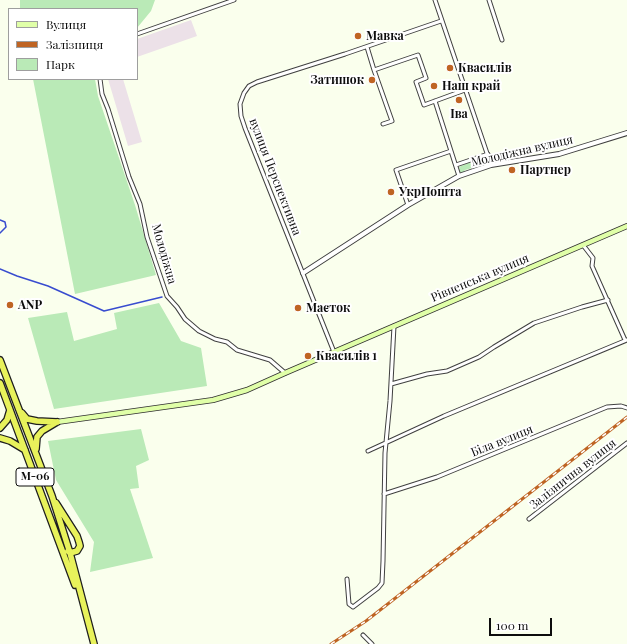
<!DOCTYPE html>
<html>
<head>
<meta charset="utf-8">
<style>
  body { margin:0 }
  #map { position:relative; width:627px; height:644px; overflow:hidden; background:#faffed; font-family:"Playfair Display",serif }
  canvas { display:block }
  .legend { position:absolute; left:8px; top:8px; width:130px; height:72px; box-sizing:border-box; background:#fff; border:1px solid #9e9e9e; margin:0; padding:5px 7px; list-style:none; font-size:12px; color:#0d0d0d }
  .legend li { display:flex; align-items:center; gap:8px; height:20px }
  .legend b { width:20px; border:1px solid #9e9e9e }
  .scale { position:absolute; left:489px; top:618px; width:63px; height:18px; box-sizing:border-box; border:2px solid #0d0d0d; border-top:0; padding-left:5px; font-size:12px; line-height:14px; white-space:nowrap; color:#0d0d0d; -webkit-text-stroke:3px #fff; paint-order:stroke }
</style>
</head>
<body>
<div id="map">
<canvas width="627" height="644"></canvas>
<ul class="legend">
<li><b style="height:5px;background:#e0ffa8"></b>Вулиця</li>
<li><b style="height:5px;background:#bf6423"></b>Залізниця</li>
<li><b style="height:11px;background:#baeab7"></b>Парк</li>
</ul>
<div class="scale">100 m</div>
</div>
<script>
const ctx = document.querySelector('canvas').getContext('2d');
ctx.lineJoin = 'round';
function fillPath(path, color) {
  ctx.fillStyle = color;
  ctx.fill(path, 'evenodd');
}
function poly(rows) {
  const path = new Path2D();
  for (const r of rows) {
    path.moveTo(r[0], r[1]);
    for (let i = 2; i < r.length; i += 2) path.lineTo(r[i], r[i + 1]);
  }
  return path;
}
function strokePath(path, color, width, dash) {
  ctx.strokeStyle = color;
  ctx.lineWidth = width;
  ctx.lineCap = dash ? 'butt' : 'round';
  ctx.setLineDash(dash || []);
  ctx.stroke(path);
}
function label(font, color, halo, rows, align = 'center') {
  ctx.font = font + ' "Playfair Display",serif';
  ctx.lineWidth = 4;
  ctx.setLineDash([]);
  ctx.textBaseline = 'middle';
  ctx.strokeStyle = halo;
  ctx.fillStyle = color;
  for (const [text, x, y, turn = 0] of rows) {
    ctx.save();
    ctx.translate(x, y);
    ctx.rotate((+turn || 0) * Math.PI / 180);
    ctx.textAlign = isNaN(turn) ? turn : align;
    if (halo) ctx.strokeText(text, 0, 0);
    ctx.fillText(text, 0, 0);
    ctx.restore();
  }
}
fillPath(poly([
  [191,20,197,36,137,57,137,39],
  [108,79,123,79,142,142,128,146]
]), '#ece1e8');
fillPath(poly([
  [20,0,155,0,151,11,137,28,137,9,20,9],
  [33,79,95,79,98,96,135,205,156,275,75,294],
  [470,162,472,168,465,170,463,173,460,172,459,167],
  [159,303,181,341,201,348,207,386,54,409,28,318,67,312,74,341,117,329,114,313],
  [141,429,149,460,136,466,139,488,130,489,153,558,90,572,94,542,56,480,48,441]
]), '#baeab7');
strokePath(poly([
  [0,220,5,222,6,227,0,233],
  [0,269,17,276,48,286,104,311,162,297]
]), '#384ccf', 1.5);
const minor = poly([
  [435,0,491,165],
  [489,0,502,40],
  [137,34,234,0],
  [367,47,374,70,418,55,426,78,416,82,424,105,465,90],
  [374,70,392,121,383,124],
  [100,79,102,94,108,109,129,177,140,204,147,237,167,296,177,307,185,319,199,331,215,339,227,342,237,350,270,360,285,373],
  [435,101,459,176],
  [456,165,488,154],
  [408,205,396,170,451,151],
  [583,245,593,258,592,266,625,340],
  [334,352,245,128,241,116,240,104,244,93,249,86,257,82,345,54,441,21],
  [391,384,427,374,447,371,479,357,494,347,534,323,582,307,608,300],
  [368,451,444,416,627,340],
  [384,494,437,477,607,407,621,406,627,408],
  [529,519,627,443],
  [347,579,349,604,353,607,378,588,382,583,383,561,385,453,390,401,394,326],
  [363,635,372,644]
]);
const tertiary = poly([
  [303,273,408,205,459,176,491,165,559,154,627,133]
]);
const secondary = poly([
  [57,422,213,400,247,390,285,373,627,226]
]);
const trunk = poly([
  [0,360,52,496,70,553,94,644],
  [0,383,75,585],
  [22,413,27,419,37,421,57,422],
  [0,428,7,420,10,410],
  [0,438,10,441,25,450],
  [36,449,37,437,42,431,57,422],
  [56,503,77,536,79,542,80,546,77,551,70,553,68,551]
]);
strokePath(minor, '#404040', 5);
strokePath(tertiary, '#404040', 6);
strokePath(secondary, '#2f2f2f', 6);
strokePath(trunk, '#1e1e1e', 8);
strokePath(minor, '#fff', 3);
strokePath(tertiary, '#fff', 4);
strokePath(secondary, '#e0ffa8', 4.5);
strokePath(trunk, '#e8f25b', 5.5);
const rail = poly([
  [331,644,366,621,627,417]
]);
strokePath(rail, '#bf6423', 3);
strokePath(rail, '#fff', 1.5, [4.5]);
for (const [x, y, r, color] of [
  [358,36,4,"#bf6423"],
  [450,68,4,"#bf6423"],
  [372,80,4,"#bf6423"],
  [434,86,4,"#bf6423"],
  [459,100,4,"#bf6423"],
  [512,170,4,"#bf6423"],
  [391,192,4,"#bf6423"],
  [10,305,4,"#bf6423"],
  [298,308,4,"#bf6423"],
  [308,356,4,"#bf6423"]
]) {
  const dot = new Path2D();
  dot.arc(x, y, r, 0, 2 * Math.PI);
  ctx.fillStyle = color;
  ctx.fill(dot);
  strokePath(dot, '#fff', 1.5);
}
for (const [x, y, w] of [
  [35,477,38]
]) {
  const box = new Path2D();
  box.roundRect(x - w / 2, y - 9, w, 18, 3);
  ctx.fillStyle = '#fff';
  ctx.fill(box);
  strokePath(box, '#0d0d0d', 1);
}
label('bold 11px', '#0d0d0d', null, [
  ["М-06",35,477]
]);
label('bold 12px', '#0d0d0d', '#fff', [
  ["Мавка",366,36],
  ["Квасилів",458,68],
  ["Затишок",364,80,"right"],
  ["Наш край",442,86],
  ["Іва",459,114,"center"],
  ["Партнер",520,170],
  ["УкрПошта",399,192],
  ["ANP",18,305],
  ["Маєток",306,308],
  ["Квасилів 1",316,356]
], 'left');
label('12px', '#0d0d0d', '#fff', [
  ["Молодіжна вулиця",522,151,-13],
  ["вулиця Перспективна",275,177,69],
  ["Молодіжна",164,254,74],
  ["Рівненська вулиця",480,278,-23],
  ["Біла вулиця",502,441,-22],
  ["Залізнична вулиця",573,474,-38]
]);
</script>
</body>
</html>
